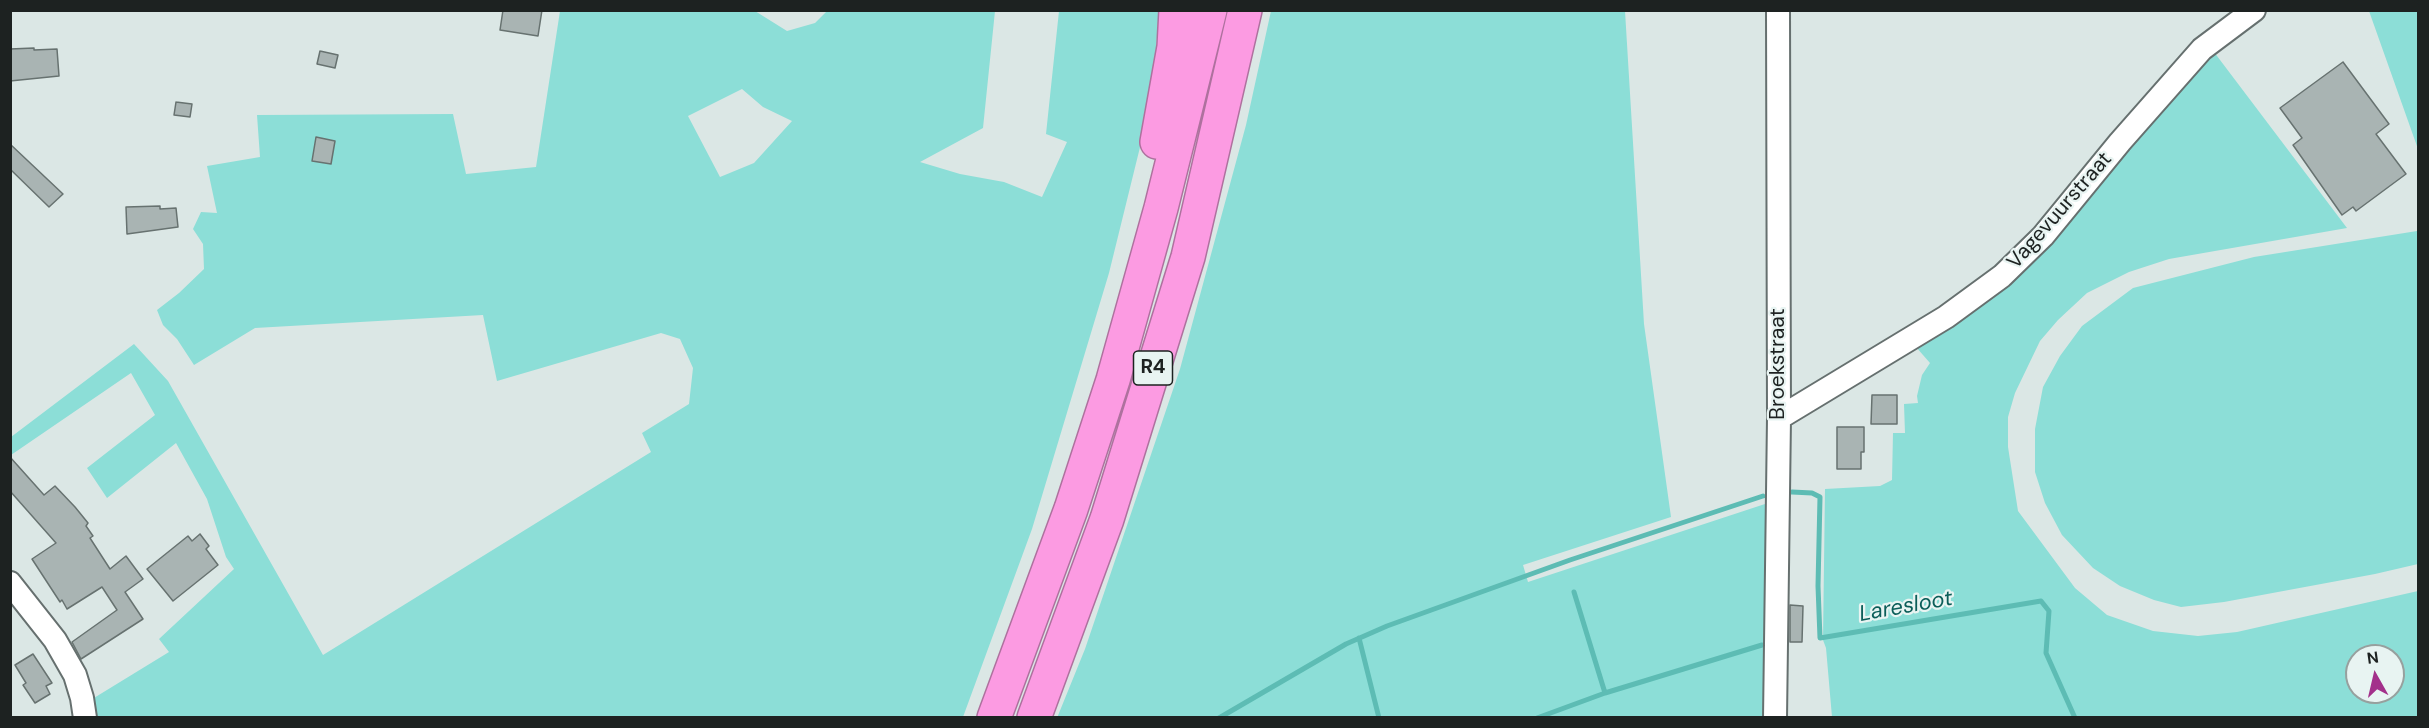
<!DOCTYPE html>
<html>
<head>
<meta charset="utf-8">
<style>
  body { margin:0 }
  #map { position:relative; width:2429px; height:728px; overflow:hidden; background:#dbe7e5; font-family:"DM Sans",sans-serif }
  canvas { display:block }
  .frame { position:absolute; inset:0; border:12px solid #1d2221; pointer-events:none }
  .north { position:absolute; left:2345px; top:644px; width:60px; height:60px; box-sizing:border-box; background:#e8f4f2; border:2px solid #97a09e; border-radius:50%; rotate:352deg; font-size:16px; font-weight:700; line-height:24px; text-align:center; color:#1d2221 }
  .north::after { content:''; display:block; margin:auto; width:21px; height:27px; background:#a3308b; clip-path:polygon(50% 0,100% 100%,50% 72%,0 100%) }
</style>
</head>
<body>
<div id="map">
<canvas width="2429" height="728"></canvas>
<div class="frame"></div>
<div class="north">N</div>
</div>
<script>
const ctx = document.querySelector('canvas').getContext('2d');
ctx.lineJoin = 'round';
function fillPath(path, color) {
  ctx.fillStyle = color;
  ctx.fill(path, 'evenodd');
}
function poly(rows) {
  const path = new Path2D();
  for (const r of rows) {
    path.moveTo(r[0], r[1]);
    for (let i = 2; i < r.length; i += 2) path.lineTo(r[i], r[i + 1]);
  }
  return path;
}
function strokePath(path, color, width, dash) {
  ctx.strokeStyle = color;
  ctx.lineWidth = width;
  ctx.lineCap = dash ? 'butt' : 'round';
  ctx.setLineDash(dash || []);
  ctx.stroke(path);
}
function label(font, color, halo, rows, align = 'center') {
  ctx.font = font + ' "DM Sans",sans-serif';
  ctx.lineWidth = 4.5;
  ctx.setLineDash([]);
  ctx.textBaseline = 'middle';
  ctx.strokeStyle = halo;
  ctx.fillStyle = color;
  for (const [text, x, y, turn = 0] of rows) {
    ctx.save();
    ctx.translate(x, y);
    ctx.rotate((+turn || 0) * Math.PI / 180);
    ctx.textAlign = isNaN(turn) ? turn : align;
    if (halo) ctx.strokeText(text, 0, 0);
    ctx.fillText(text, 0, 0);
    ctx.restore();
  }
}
fillPath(poly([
  [560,11,755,11,787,31,815,23,827,11,995,11,983,128,920,162,960,174,1004,182,1042,197,1067,142,1046,134,1059,11,1159,11,1156,48,1143,135,1109,273,1032,529,963,717,92,717,89,701,169,652,159,639,234,569,226,557,207,499,176,443,107,498,87,468,155,415,131,373,11,455,11,437,134,344,168,381,323,655,651,452,642,433,689,404,693,368,680,339,661,333,497,381,483,315,255,328,194,365,177,339,163,325,157,310,179,293,204,269,203,244,193,229,201,212,217,213,207,166,260,157,257,115,453,114,466,174,536,167],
  [742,89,763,107,792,121,754,163,720,177,688,116],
  [1271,11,1625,11,1644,324,1671,517,1523,565,1528,582,1768,503,1764,717,1057,718,1085,649,1180,369,1246,125],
  [2369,11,2418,11,2418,149],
  [2214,52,2347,228,2169,259,2129,272,2087,293,2058,320,2040,341,2015,393,2008,417,2008,447,2018,511,2075,588,2107,615,2153,631,2198,636,2237,632,2418,591,2418,717,1832,717,1826,648,1823,640,1825,489,1880,486,1892,480,1893,433,1905,433,1904,404,1918,403,1917,396,1922,375,1930,363,1916,347,2133,139],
  [2357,656,2393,656,2393,692,2357,692],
  [2417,231,2418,245,2418,564,2375,574,2224,602,2181,607,2154,600,2120,586,2093,568,2062,535,2045,503,2035,472,2035,429,2043,387,2060,356,2082,326,2133,288,2254,257]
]), '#8cded7');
strokePath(poly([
  [1792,492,1812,493,1820,497,1818,586,1820,638,2041,601,2049,611,2046,653,2075,718],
  [1574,592,1605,693],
  [1359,638,1379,718],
  [1219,718,1346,644,1387,626,1570,560,1763,496],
  [1537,718,1605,693,1762,645]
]), '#5dbcb4', 5);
const building = poly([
  [503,10,542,10,538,36,500,30,503,10],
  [34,48,34,50,57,49,59,76,10,81,10,49,34,48],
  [320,51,338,55,335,68,317,64,320,51],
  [2343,62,2389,124,2376,134,2406,174,2356,211,2353,207,2342,215,2293,145,2302,138,2280,108,2343,62],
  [176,102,192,104,190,117,174,115,176,102],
  [316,137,335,141,331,164,312,161,316,137],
  [10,144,63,194,49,207,10,169,10,144],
  [160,206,160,209,176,208,178,227,127,234,126,207,160,206],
  [1872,395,1897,395,1897,424,1871,424,1872,395],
  [1837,427,1864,427,1864,452,1861,452,1861,469,1837,469,1837,427],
  [10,457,44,495,55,486,75,507,88,523,86,526,93,536,90,538,110,569,126,556,143,579,125,592,143,619,81,659,72,642,117,610,102,587,67,609,62,600,60,602,32,559,56,543,10,491,10,457],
  [200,534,209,546,206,549,218,565,173,601,147,569,188,536,192,541,200,534],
  [1790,605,1803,606,1802,642,1790,642,1790,605],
  [33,654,52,683,46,686,50,694,35,703,23,685,26,683,15,665,33,654]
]);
fillPath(building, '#a9b4b3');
strokePath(building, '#677270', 1.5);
const minor = poly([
  [1779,418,1946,317,2002,276,2043,236,2120,142,2202,49,2254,10],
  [10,583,55,640,75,675,82,698,85,718],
  [1775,718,1779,418,1778,10]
]);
const highway = poly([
  [1157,142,1174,47,1176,10],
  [994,718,1071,509,1113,380,1161,208,1210,10],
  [1034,718,1107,519,1188,257,1245,10]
]);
strokePath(minor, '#66706f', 26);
strokePath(highway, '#ae719e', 36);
strokePath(minor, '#fff', 22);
strokePath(highway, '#fc9be2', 33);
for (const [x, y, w] of [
  [1153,368,39]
]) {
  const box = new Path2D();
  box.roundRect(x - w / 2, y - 17, w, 34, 4.5);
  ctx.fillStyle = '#e8f4f2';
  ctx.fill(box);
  strokePath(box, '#1d2221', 1.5);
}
label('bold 20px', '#1d2221', null, [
  ["R4",1153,368]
]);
label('21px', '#1d2221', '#e8f4f2', [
  ["Vagevuurstraat",2060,211,-49],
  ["Broekstraat",1778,364,-90]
]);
label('italic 22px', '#0b5e59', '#e8f4f2', [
  ["Laresloot",1906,607,-10]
]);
</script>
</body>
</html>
